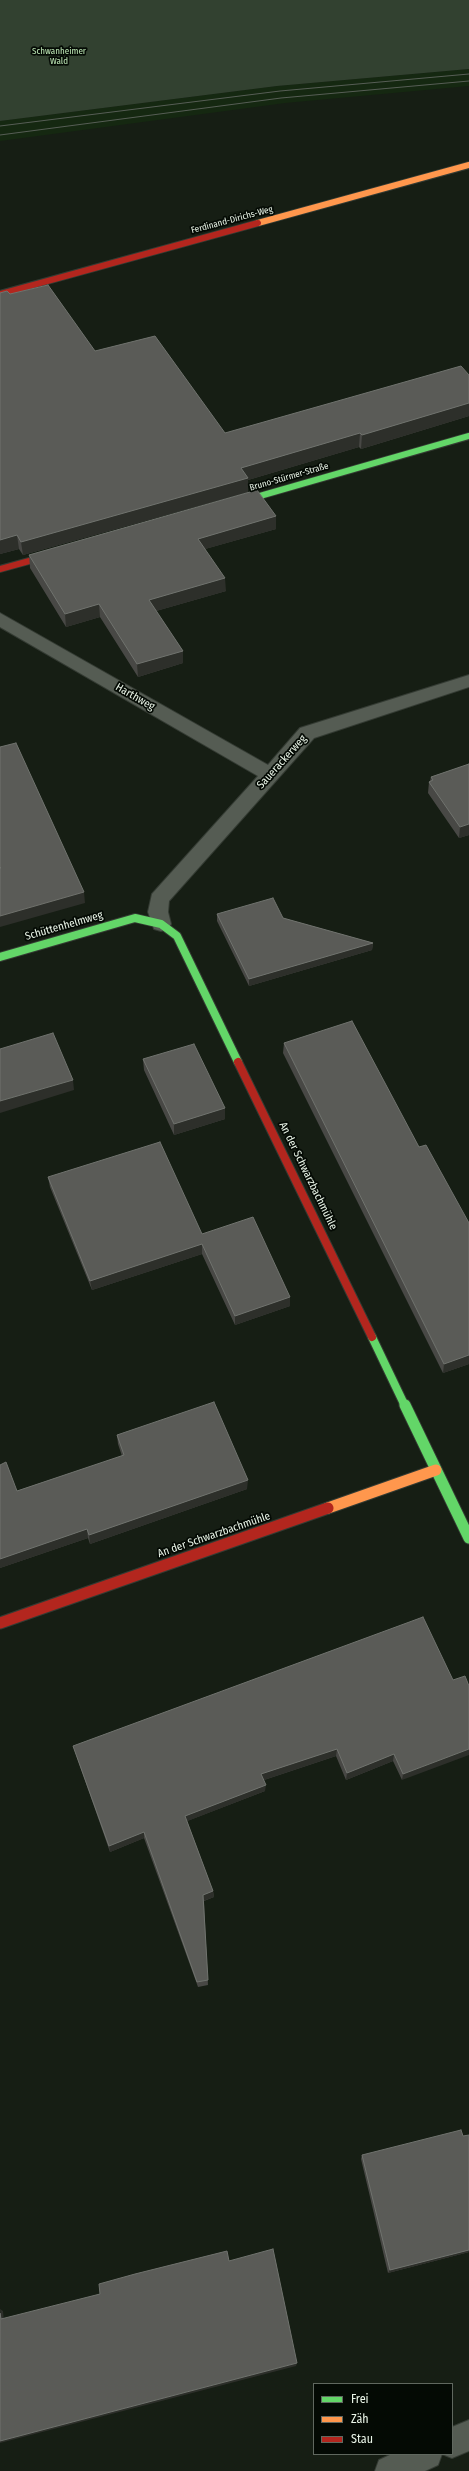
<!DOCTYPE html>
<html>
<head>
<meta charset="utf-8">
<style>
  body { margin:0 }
  #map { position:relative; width:469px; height:2471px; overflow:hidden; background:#161e14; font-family:"Fira Sans Condensed",sans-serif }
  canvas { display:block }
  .legend { position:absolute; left:313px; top:2383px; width:140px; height:72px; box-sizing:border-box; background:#040a04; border:1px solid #60685f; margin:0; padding:5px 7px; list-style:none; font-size:12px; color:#eaf5e8 }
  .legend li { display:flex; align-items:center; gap:8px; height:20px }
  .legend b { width:20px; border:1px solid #60685f }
</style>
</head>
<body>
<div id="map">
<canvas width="469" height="2471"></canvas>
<ul class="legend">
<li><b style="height:5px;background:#63d668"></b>Frei</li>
<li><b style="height:5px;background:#ff974d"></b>Zäh</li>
<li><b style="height:5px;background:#b3261e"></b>Stau</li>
</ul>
</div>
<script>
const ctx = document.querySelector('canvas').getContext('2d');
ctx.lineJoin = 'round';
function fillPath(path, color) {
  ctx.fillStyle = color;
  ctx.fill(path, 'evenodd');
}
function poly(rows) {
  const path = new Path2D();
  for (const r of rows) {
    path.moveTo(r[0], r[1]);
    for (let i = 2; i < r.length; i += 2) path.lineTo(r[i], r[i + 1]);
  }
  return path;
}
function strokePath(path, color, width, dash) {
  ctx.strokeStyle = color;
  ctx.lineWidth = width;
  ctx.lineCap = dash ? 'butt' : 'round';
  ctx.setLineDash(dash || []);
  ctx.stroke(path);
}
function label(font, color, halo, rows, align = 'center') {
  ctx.font = font + ' "Fira Sans Condensed",sans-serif';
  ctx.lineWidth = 3.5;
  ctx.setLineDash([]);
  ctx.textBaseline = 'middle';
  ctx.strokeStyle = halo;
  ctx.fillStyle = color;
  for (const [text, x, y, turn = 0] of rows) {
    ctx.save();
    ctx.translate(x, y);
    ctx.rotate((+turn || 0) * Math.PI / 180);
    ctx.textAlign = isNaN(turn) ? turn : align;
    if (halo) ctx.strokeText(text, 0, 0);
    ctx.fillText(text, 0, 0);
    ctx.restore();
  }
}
fillPath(poly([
  [469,69,469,86,285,103,0,141,0,121,277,86]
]), '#152811');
fillPath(poly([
  [0,0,469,0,469,69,277,86,0,121]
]), '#324130');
const street = poly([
  [0,613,268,765,300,728,469,675,469,687,314,738,169,901,168,912,171,924,168,929,161,931,154,929,148,912,152,894,258,776,0,627,0,613],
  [469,2420,469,2451,452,2458,442,2454,438,2465,425,2471,375,2471,379,2460,392,2454,452,2454,452,2427,469,2420]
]);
const fastFar2 = poly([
  [232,504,469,436]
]);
const fastFar1 = poly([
  [0,957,135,918,161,924,177,936,238,1062],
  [372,1337,405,1406]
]);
const fast = poly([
  [405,1405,469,1538]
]);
const slowFar1 = poly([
  [258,223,469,165]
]);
const slow = poly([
  [328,1508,436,1470]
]);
const jamFar2 = poly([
  [0,294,258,223],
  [0,569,58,553]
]);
const jamFar1 = poly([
  [238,1062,372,1337]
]);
const jam = poly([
  [0,1623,328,1508]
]);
strokePath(street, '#343b33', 2);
strokePath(fastFar2, '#343b33', 8);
strokePath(fastFar1, '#343b33', 10);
strokePath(fast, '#343b33', 13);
strokePath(slowFar1, '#343b33', 8);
strokePath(slow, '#343b33', 13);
strokePath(jamFar2, '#343b33', 8);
strokePath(jamFar1, '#343b33', 10);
strokePath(jam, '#343b33', 13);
fillPath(street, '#555c53');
strokePath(fastFar2, '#63d668', 6);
strokePath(fastFar1, '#63d668', 8);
strokePath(fast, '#63d668', 11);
strokePath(slowFar1, '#ff974d', 6);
strokePath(slow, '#ff974d', 11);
strokePath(jamFar2, '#b3261e', 6);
strokePath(jamFar1, '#b3261e', 8);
strokePath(jam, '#b3261e', 11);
strokePath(poly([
  [0,126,280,91,469,74],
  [0,135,281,98,469,81]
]), '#575e56', 1);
fillPath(poly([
  [10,294,95,351,225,433,469,375,469,416,361,449,359,447,248,480,248,492,23,555,19,549,0,554],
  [276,516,276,529,205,549,226,591,156,611,183,651,183,663,138,677,100,617,66,627,30,568,29,555],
  [469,764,469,835,459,838,428,793,429,782,430,781,431,777],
  [217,914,283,918,373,943,372,950,249,986,217,921],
  [284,1043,419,1147,469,1223,469,1364,443,1373,283,1053],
  [143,1059,225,1108,225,1119,174,1135,144,1070],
  [48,1177,202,1234,290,1306,235,1325,202,1254,92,1290,50,1187],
  [117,1435,247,1489,90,1544,88,1538,0,1568,0,1465,17,1491,122,1456,118,1444],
  [453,1680,402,1780,393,1761,346,1780,336,1756,264,1780,265,1791,187,1821,213,1891,214,1897,204,1901,208,1985,198,1987,144,1838,110,1852,75,1752,73,1746],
  [362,2155,469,2252,388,2273,361,2159]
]), '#484845');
fillPath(poly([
  [469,403,469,416,361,449,362,435],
  [360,433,359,447,248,480,248,492,23,555,21,542,241,468],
  [276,516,276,529,198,551,198,539],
  [17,535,19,549,0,554,0,540],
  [225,578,226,591,149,613,149,600],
  [99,604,100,617,66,627,65,614],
  [183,651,183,663,138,677,137,664],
  [469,824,469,835,459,838,460,827],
  [84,892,85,903,0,927,0,916],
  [373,943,372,950,249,986,249,979],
  [73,1080,74,1090,0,1113,0,1101],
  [225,1108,225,1119,174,1135,174,1124],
  [202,1244,202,1254,92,1290,90,1281],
  [290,1297,290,1306,235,1325,235,1316],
  [469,1355,469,1364,443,1373,444,1364],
  [248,1480,247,1489,90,1544,89,1535],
  [87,1529,88,1538,0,1568,0,1559],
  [337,1749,336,1756,261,1781,261,1774],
  [469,1749,469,1755,402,1780,403,1774],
  [394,1754,393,1761,346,1780,347,1773],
  [266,1785,265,1791,185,1822,185,1816],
  [144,1832,144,1838,110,1852,109,1846],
  [213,1891,214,1897,203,1901,203,1895],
  [469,2250,469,2252,388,2273,390,2270],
  [0,2309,3,2311,4,2322,1,2319],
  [297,2363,296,2366,0,2443,0,2441]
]), '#2d2f2a');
const building = poly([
  [48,285,95,351,155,336,225,433,461,366,469,375,469,403,362,435,360,433,241,468,248,478,21,542,17,535,0,540,0,293,7,291,10,294,48,285],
  [257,490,276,516,198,539,225,578,149,600,183,651,137,664,99,604,65,614,29,555,257,490],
  [16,743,84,892,0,916,0,868,1,868,0,867,0,747,16,743],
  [469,764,469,824,460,827,429,782,433,780,431,777,469,764],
  [273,898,283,918,373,943,249,979,217,914,273,898],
  [352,1021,419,1147,426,1145,469,1223,469,1355,444,1364,284,1043,352,1021],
  [53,1033,73,1080,0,1101,0,1049,53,1033],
  [194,1044,225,1108,174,1124,143,1059,194,1044],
  [160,1142,202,1234,253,1217,290,1297,235,1316,202,1244,90,1281,48,1177,160,1142],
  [214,1402,248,1480,89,1535,87,1529,0,1559,0,1465,6,1462,17,1491,124,1455,117,1435,214,1402],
  [423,1617,453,1680,465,1676,469,1686,469,1749,403,1774,394,1754,347,1773,337,1749,261,1774,266,1785,185,1816,213,1891,203,1895,208,1980,197,1982,144,1832,109,1846,73,1746,423,1617],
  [461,2130,463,2136,469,2135,469,2250,390,2270,362,2155,461,2130],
  [273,2249,297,2363,0,2441,0,2313,1,2319,100,2294,99,2284,135,2274,227,2251,229,2261,273,2249]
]);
fillPath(building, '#5a5b57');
strokePath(building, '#70736e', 1);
label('9px', '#bde7b5', '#040a04', [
  ["Schwanheimer",59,51],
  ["Wald",59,61]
]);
label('9px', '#eaf5e8', '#040a04', [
  ["Ferdinand-Dirichs-Weg",232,220,-15],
  ["Bruno-Stürmer-Straße",289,477,-16]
]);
label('11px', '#eaf5e8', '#040a04', [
  ["Harthweg",135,697,30],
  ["Sauerackerweg",282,762,-48],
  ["Schüttenhelmweg",64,926,-16],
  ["An der Schwarzbachmühle",308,1176,64],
  ["An der Schwarzbachmühle",214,1535,-19]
]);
</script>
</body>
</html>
